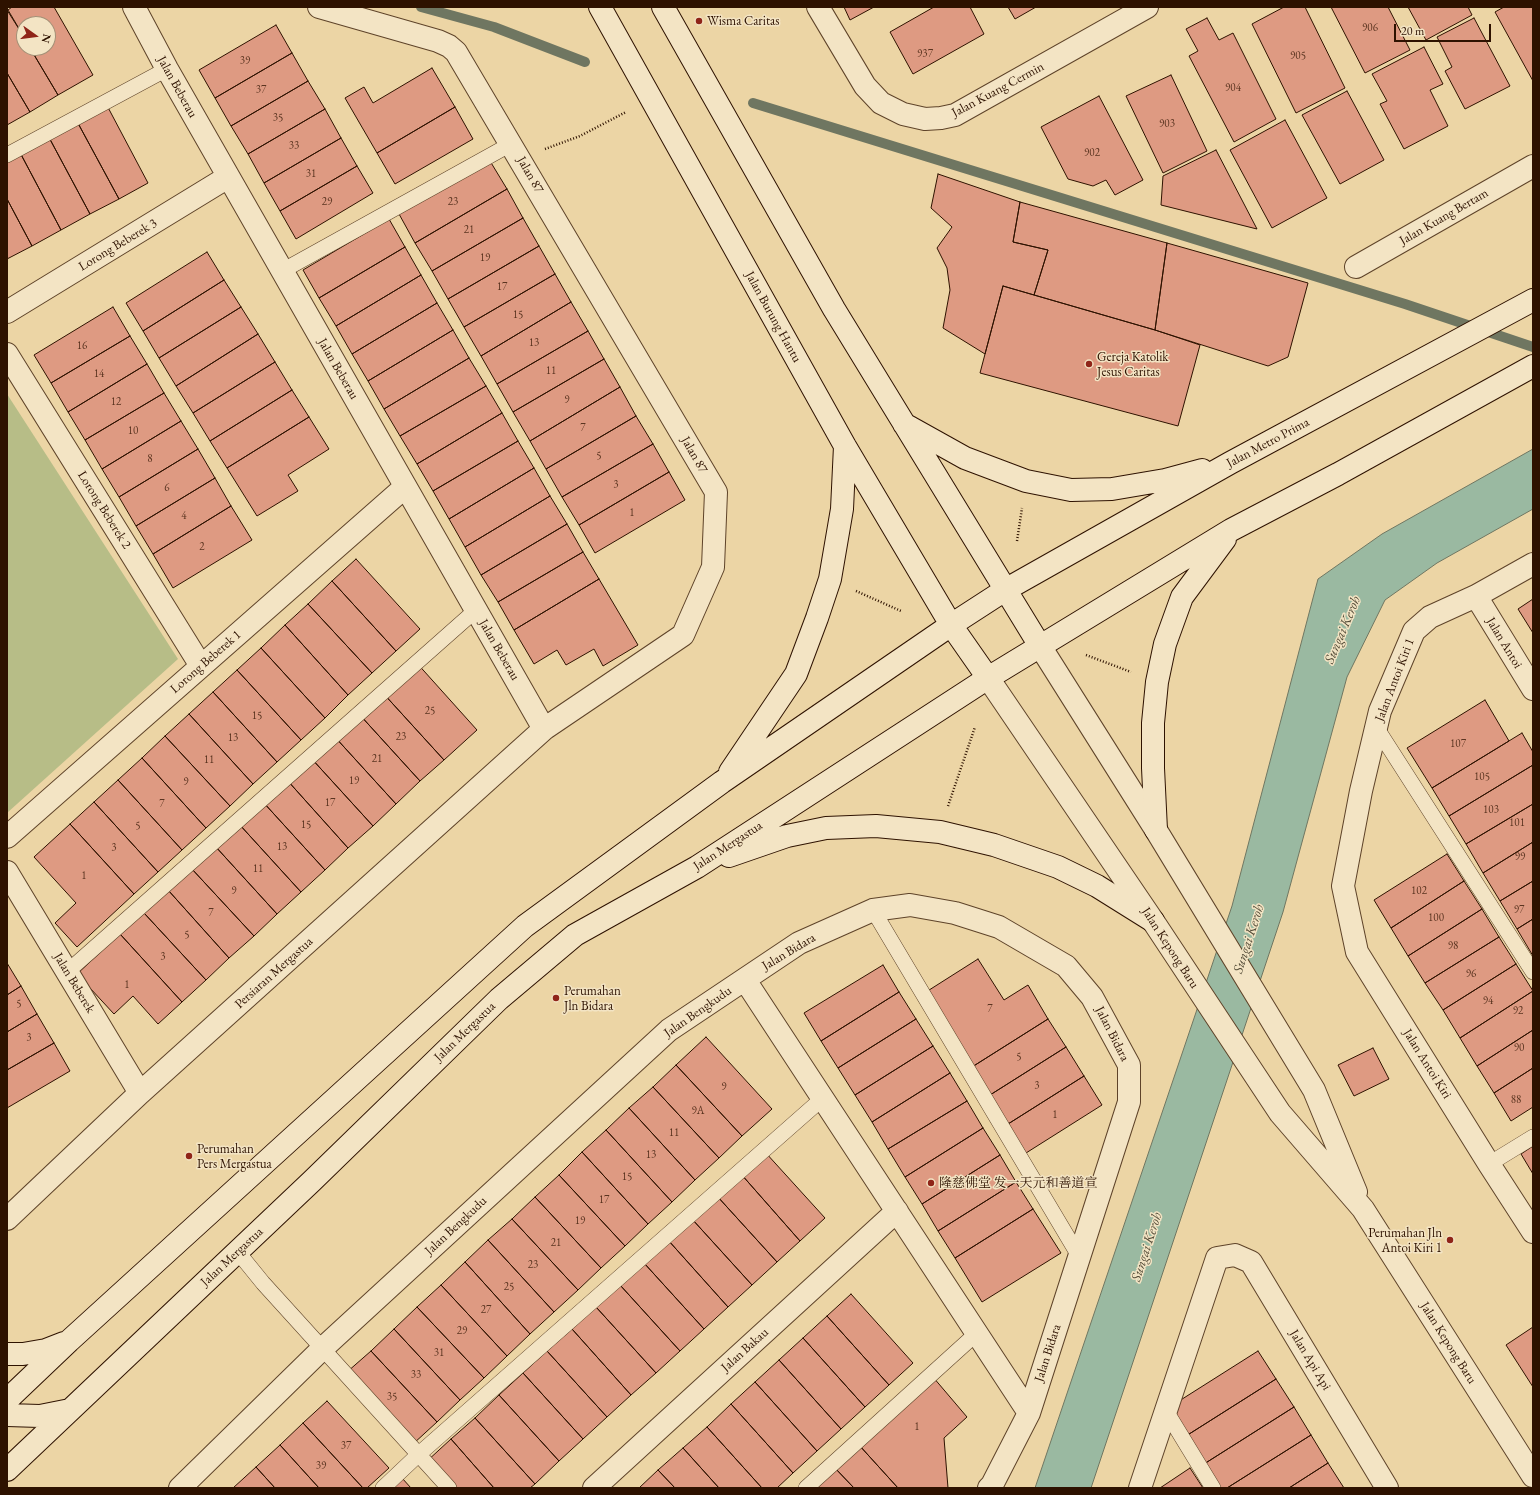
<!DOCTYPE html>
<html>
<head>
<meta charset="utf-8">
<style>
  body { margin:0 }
  #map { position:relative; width:1540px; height:1495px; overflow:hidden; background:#ecd5a5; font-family:"EB Garamond",serif }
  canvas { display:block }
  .frame { position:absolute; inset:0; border:8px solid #2e1200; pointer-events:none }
  .north { position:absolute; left:16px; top:16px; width:40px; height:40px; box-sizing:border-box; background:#f3e4c4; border:1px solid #a49076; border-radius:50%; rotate:104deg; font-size:11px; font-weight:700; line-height:16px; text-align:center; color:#2e1200 }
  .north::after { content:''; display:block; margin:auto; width:14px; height:18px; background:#8f2418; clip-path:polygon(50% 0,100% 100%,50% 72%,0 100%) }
  .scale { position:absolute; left:1394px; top:24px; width:97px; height:18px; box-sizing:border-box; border:2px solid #2e1200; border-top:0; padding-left:5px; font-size:12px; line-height:14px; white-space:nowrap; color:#2e1200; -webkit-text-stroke:3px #f3e4c4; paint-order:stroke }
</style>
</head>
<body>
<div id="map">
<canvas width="1540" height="1495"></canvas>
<div class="frame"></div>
<div class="north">N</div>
<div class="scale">20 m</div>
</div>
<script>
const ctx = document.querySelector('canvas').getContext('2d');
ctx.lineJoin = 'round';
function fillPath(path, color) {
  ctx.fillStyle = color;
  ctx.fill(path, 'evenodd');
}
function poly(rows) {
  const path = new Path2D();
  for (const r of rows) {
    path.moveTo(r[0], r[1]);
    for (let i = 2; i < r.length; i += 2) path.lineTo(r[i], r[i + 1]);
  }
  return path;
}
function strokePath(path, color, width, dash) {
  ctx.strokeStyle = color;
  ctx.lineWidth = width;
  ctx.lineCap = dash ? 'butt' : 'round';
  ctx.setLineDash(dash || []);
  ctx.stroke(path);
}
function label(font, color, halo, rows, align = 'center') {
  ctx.font = font + ' "EB Garamond","Noto Serif SC",serif';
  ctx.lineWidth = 3;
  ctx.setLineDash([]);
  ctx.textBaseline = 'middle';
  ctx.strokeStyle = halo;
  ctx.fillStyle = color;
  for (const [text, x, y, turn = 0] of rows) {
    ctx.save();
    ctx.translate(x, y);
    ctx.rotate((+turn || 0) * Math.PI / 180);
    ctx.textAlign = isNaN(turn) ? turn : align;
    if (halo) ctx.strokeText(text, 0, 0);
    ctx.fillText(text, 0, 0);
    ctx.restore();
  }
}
fillPath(poly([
  [7,394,178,659,7,813]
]), '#b7bd87');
const water = poly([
  [1533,449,1533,509,1437,563,1385,600,1347,677,1283,912,1091,1488,1035,1488,1232,906,1318,579,1382,534,1533,449]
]);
fillPath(water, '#9ab9a1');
strokePath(water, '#6f7661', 1);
strokePath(poly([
  [421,7,494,27,585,62],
  [753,103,1405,304,1533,347]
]), '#6f7661', 10);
const building = poly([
  [12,7,54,7,93,75,58,95,30,48,48,48,48,24,24,24,24,37,8,10,12,7],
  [844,7,874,7,850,20,844,7],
  [934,7,970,7,984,34,913,74,890,32,934,7],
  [1008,7,1036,7,1015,19,1008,7],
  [1284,7,1305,7,1345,88,1296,113,1252,24,1284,7],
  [1331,7,1388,7,1410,50,1365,73,1331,7],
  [1408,7,1468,7,1472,15,1426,40,1408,7],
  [1504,7,1533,7,1533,81,1495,12,1504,7],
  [7,10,24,37,24,48,30,48,58,95,30,112,7,73,7,10],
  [1207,18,1219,40,1233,33,1276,119,1234,142,1189,56,1198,51,1186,29,1207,18],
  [1474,18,1510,86,1465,109,1445,71,1452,67,1437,37,1474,18],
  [276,25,292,53,215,98,199,70,276,25],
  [1424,47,1443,84,1430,90,1448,126,1404,149,1380,104,1387,101,1372,74,1424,47],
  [292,53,308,81,231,126,215,98,292,53],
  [432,68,455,107,377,153,345,98,364,87,373,103,432,68],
  [7,73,30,112,7,125,7,73],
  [1171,75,1207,151,1163,173,1126,96,1171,75],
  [308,81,325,109,248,154,231,126,308,81],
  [1347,91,1384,160,1340,184,1302,115,1347,91],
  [1099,96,1143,180,1115,195,1106,180,1093,186,1068,179,1041,127,1099,96],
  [103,98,148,183,119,199,73,114,103,98],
  [455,107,473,139,395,184,377,153,455,107],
  [325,109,341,138,264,183,248,154,325,109],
  [73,114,119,199,90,214,45,130,73,114],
  [1285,120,1327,198,1272,228,1230,150,1285,120],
  [45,130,90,214,61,230,16,145,45,130],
  [341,138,357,166,280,211,264,183,341,138],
  [16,145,61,230,32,246,7,199,7,150,16,145],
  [1216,150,1257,229,1161,205,1163,176,1216,150],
  [490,161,507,189,415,243,399,214,490,161],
  [357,166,373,193,296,239,280,211,357,166],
  [938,174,1020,202,1013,242,1048,250,1034,295,1003,286,985,354,943,328,950,290,947,268,937,248,952,227,931,208,938,174],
  [507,189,523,218,432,271,415,243,507,189],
  [7,199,32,246,7,259,7,199],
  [1020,202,1167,243,1155,330,1034,295,1048,250,1013,242,1020,202],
  [523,218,539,246,448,299,432,271,523,218],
  [389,219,405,247,319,298,303,270,389,219],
  [1167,243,1308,283,1288,357,1268,366,1155,330,1167,243],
  [539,246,555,274,464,327,448,299,539,246],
  [405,247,421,275,336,326,319,298,405,247],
  [207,252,224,280,143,331,126,303,207,252],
  [555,274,571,302,481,356,464,327,555,274],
  [421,275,437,303,352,354,336,326,421,275],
  [224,280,241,307,159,358,143,331,224,280],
  [1003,286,1155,330,1200,345,1178,426,980,373,1003,286],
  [571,302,588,331,497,384,481,356,571,302],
  [437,303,453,330,368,381,352,354,437,303],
  [113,307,130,336,51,383,34,355,113,307],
  [241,307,258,334,176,386,159,358,241,307],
  [453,330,469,358,384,409,368,381,453,330],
  [588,331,604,359,513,412,497,384,588,331],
  [258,334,275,362,193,413,176,386,258,334],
  [130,336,147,364,68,412,51,383,130,336],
  [469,358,486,386,400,436,384,409,469,358],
  [604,359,620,387,530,441,513,412,604,359],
  [275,362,292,390,210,441,193,413,275,362],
  [147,364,164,393,85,440,68,412,147,364],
  [486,386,502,413,417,464,400,436,486,386],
  [620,387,636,416,546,469,530,441,620,387],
  [292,390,309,417,227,468,210,441,292,390],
  [164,393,181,421,102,469,85,440,164,393],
  [502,413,518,441,433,491,417,464,502,413],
  [636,416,653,444,562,497,546,469,636,416],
  [309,417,329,449,288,475,298,491,257,516,227,468,309,417],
  [181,421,198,449,119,497,102,469,181,421],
  [518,441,534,468,449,519,433,491,518,441],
  [653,444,669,472,579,525,562,497,653,444],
  [198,449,215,478,136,526,119,497,198,449],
  [534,468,550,496,465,547,449,519,534,468],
  [669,472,685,500,595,553,579,525,669,472],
  [215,478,231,506,153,554,136,526,215,478],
  [550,496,567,524,481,575,465,547,550,496],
  [231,506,252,540,173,588,153,554,231,506],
  [567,524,583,552,498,602,481,575,567,524],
  [583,552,599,579,514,630,498,602,583,552],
  [356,559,420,629,396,651,332,581,356,559],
  [599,579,638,645,603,666,594,649,566,665,557,650,534,664,514,630,599,579],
  [332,581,396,651,372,673,308,604,332,581],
  [1533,599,1533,633,1518,609,1533,599],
  [308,604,372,673,348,695,285,625,308,604],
  [285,625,348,695,325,718,261,648,285,625],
  [261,648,325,718,301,740,237,670,261,648],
  [415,661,477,730,444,760,382,692,415,661],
  [237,670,301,740,277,762,213,692,237,670],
  [213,692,277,762,253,784,189,714,213,692],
  [382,692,444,760,420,781,359,714,382,692],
  [1485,700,1509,741,1432,788,1407,748,1485,700],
  [189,714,253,784,230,806,165,736,189,714],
  [359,714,420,781,396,804,334,736,359,714],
  [1522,733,1533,752,1533,765,1449,816,1432,788,1522,733],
  [165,736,230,806,206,828,142,758,165,736],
  [334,736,396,804,373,826,311,758,334,736],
  [142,758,206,828,182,850,118,780,142,758],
  [311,758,373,826,348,848,287,780,311,758],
  [1533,765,1533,804,1466,844,1449,816,1533,765],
  [118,780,182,850,158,872,94,802,118,780],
  [287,780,348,848,325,870,263,802,287,780],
  [94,802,158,872,134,894,70,824,94,802],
  [263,802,325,870,301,892,239,824,263,802],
  [1533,804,1533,842,1483,873,1466,844,1533,804],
  [70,824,134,894,77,947,55,923,76,903,34,857,70,824],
  [239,824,301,892,277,914,215,846,239,824],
  [1533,842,1533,881,1500,901,1483,873,1533,842],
  [215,846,277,914,254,936,191,868,215,846],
  [1447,854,1464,881,1391,928,1374,900,1447,854],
  [191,868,254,936,229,958,168,890,191,868],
  [1464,881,1482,909,1408,956,1391,928,1464,881],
  [1533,881,1533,919,1517,929,1500,901,1533,881],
  [168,890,229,958,206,980,144,913,168,890],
  [1482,909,1499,937,1425,983,1408,956,1482,909],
  [144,913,206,980,182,1002,120,934,144,913],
  [1533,919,1533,956,1517,929,1533,919],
  [120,934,182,1002,158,1024,133,996,114,1014,77,974,120,934],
  [1499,937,1516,964,1443,1010,1425,983,1499,937],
  [978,959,1004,1000,1028,985,1048,1019,972,1067,926,992,978,959],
  [7,963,21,986,7,995,7,963],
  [1516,964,1533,991,1460,1038,1443,1010,1516,964],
  [883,965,899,992,821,1041,804,1013,883,965],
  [21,986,37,1014,7,1032,7,995,21,986],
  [1533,991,1533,1030,1477,1066,1460,1038,1533,991],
  [899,992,916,1019,838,1068,821,1041,899,992],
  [37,1014,54,1043,7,1070,7,1032,37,1014],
  [916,1019,933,1046,855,1095,838,1068,916,1019],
  [1048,1019,1066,1047,990,1095,972,1067,1048,1019],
  [1533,1030,1533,1068,1494,1093,1477,1066,1533,1030],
  [706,1037,772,1109,742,1136,676,1065,706,1037],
  [54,1043,70,1071,7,1108,7,1070,54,1043],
  [933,1046,950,1073,872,1122,855,1095,933,1046],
  [1066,1047,1084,1076,1008,1124,990,1095,1066,1047],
  [1373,1048,1389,1079,1354,1096,1338,1065,1373,1048],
  [676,1065,742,1136,719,1158,653,1087,676,1065],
  [1533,1068,1533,1107,1511,1121,1494,1093,1533,1068],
  [950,1073,967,1101,888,1149,872,1122,950,1073],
  [1084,1076,1102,1105,1026,1153,1008,1124,1084,1076],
  [653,1087,719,1158,695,1180,629,1108,653,1087],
  [967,1101,983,1128,905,1177,888,1149,967,1101],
  [629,1108,695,1180,672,1202,606,1130,629,1108],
  [983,1128,1000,1155,922,1204,905,1177,983,1128],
  [606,1130,672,1202,648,1224,582,1152,606,1130],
  [1533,1146,1533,1174,1521,1154,1533,1146],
  [582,1152,648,1224,625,1246,559,1175,582,1152],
  [765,1152,825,1218,800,1241,741,1174,765,1152],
  [1000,1155,1016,1182,938,1231,922,1204,1000,1155],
  [741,1174,800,1241,777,1262,717,1196,741,1174],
  [559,1175,625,1246,601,1268,535,1197,559,1175],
  [1016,1182,1033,1209,955,1258,938,1231,1016,1182],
  [717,1196,777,1262,752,1285,692,1219,717,1196],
  [535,1197,601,1268,578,1290,512,1219,535,1197],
  [1033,1209,1061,1253,982,1302,955,1258,1033,1209],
  [512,1219,578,1290,554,1312,488,1240,512,1219],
  [692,1219,752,1285,728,1307,668,1240,692,1219],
  [488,1240,554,1312,530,1334,465,1262,488,1240],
  [668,1240,728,1307,704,1329,644,1263,668,1240],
  [465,1262,530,1334,507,1356,441,1285,465,1262],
  [644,1263,704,1329,680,1351,620,1285,644,1263],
  [441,1285,507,1356,484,1378,417,1307,441,1285],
  [620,1285,680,1351,656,1373,596,1307,620,1285],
  [851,1294,913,1363,889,1385,827,1316,851,1294],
  [417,1307,484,1378,460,1400,394,1329,417,1307],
  [596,1307,656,1373,631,1395,572,1329,596,1307],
  [827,1316,889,1385,865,1407,803,1338,827,1316],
  [1533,1327,1533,1387,1506,1345,1533,1327],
  [394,1329,460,1400,437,1422,371,1351,394,1329],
  [572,1329,631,1395,607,1417,547,1351,572,1329],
  [803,1338,865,1407,841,1429,779,1360,803,1338],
  [371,1351,437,1422,413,1444,347,1372,371,1351],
  [547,1351,607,1417,583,1439,523,1373,547,1351],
  [1258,1351,1276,1379,1186,1436,1168,1408,1258,1351],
  [779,1360,841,1429,817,1451,755,1382,779,1360],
  [523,1373,583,1439,559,1461,499,1395,523,1373],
  [933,1377,967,1417,944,1438,948,1488,898,1488,859,1445,933,1377],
  [1276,1379,1294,1407,1204,1464,1186,1436,1276,1379],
  [755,1382,817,1451,793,1473,731,1404,755,1382],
  [499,1395,559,1461,535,1484,475,1418,499,1395],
  [327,1401,389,1468,367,1488,363,1488,303,1423,327,1401],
  [731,1404,793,1473,777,1488,762,1488,707,1427,731,1404],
  [1294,1407,1311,1435,1227,1488,1218,1488,1204,1464,1294,1407],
  [475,1418,535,1484,530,1488,494,1488,451,1439,475,1418],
  [303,1423,363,1488,319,1488,280,1445,303,1423],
  [707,1427,762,1488,719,1488,683,1448,707,1427],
  [1311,1435,1328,1463,1289,1488,1227,1488,1311,1435],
  [451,1439,494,1488,450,1488,426,1462,451,1439],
  [280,1445,319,1488,275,1488,256,1467,280,1445],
  [859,1445,898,1488,854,1488,834,1467,859,1445],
  [683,1448,719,1488,675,1488,658,1470,683,1448],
  [1328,1463,1344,1488,1289,1488,1328,1463],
  [256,1467,275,1488,233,1488,256,1467],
  [834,1467,854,1488,812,1488,834,1467],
  [1190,1468,1203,1488,1160,1488,1190,1468],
  [658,1470,675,1488,639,1488,658,1470],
  [402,1478,411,1488,391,1488,402,1478]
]);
fillPath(building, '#de9a82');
strokePath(building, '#2e1200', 1);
const service = poly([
  [7,155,167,69],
  [282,271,511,144],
  [1376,727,1533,972],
  [873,910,1079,1256],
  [67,972,476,610],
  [1489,1164,1533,1137],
  [237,1251,263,1283,449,1488],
  [1166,1411,1213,1488],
  [383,1488,419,1454,823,1098],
  [806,1488,977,1333]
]);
const minor = poly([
  [134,7,167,69,544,729],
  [818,7,865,86,881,103,903,114,925,119,941,118,955,115,1147,7],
  [1356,267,1533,166],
  [7,312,228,177],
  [7,354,201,666],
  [1533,564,1476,596,1430,617,1414,631,1380,711,1361,791,1343,886,1357,952,1489,1164,1533,1232],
  [1476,596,1533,689],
  [7,837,405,487],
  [7,872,140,1093],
  [745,980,1029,1413],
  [7,1219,140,1093,544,729,683,635,713,567,716,492,456,52,449,46,438,41,319,7],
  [180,1488,323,1348,669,1030,799,943,873,910,910,905,955,913,999,927,1066,966,1092,997,1129,1065,1129,1102,1029,1413,992,1485,989,1488],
  [594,1488,897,1211],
  [1140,1488,1217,1258,1235,1255,1251,1262,1387,1488]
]);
const tertiary = poly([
  [1040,646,1156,830,1314,1090,1356,1192],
  [988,678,1153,921,1280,1113,1363,1209,1533,1476]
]);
const secondary = poly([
  [600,7,845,446,951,625,988,678],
  [663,7,834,309,1040,646],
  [904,424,965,458,1026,481,1071,490,1112,489,1165,480,1202,470],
  [730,772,796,674,817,618,830,579,842,509,845,446],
  [1156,830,1153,768,1153,723,1157,682,1165,644,1182,597,1225,539],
  [729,856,787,836,826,828,876,826,940,832,994,845,1058,867,1097,886,1153,921],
  [7,1354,23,1354,46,1350,64,1343],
  [7,1400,69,1341,525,926,722,782,951,625,1005,590,1230,463,1533,300],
  [7,1415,40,1416,70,1410],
  [7,1470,312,1181,499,999,575,935,697,867,988,678,1231,530,1338,474,1533,366]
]);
strokePath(service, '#5e4329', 16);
strokePath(minor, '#5e4329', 24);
strokePath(tertiary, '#5e4329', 24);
strokePath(secondary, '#2e1200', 24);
strokePath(poly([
  [545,149,580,136,626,112],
  [1017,541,1022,508],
  [856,591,901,611],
  [1086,655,1131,672],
  [948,806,975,727]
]), '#2e1200', 2.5, [1, 2]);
strokePath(service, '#f3e4c4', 15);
strokePath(minor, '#f3e4c4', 22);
strokePath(tertiary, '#f3e4c4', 22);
strokePath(secondary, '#f3e4c4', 22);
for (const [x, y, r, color] of [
  [699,21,4,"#8f2418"],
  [1089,364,4,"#8f2418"],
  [556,998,4,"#8f2418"],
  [189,1156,4,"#8f2418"],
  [931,1183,4,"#8f2418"],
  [1450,1240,4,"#8f2418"]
]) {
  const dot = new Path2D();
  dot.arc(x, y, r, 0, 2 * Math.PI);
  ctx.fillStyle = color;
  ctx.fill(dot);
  strokePath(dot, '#f3e4c4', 1.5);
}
label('11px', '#5a3420', null, [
  ["906",1370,28],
  ["937",925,54],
  ["905",1298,56],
  ["39",245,61],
  ["904",1233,88],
  ["37",261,90],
  ["35",278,118],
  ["903",1167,124],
  ["33",294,146],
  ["902",1092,153],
  ["31",311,174],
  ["29",327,202],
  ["23",453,202],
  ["21",469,230],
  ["19",485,258],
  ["17",502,287],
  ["15",518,315],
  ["13",534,343],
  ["16",82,346],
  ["11",551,371],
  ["14",99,374],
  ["9",567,400],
  ["12",116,402],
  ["7",583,428],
  ["10",133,431],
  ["5",599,456],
  ["8",150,459],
  ["3",616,485],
  ["6",167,488],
  ["1",632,513],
  ["4",184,516],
  ["2",202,547],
  ["25",430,711],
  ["15",257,716],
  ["23",401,737],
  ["13",233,738],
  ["107",1458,744],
  ["21",377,759],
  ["11",209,760],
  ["105",1482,777],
  ["19",354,781],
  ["9",186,782],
  ["17",330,803],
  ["7",162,804],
  ["103",1491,810],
  ["101",1517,823],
  ["15",306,825],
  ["5",138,826],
  ["13",282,847],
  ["3",114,848],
  ["99",1520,857],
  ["11",258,869],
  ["1",84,876],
  ["9",234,891],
  ["102",1419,891],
  ["97",1519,910],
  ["7",211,913],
  ["100",1436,918],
  ["5",187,935],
  ["98",1453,946],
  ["3",163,957],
  ["96",1471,974],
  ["1",127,985],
  ["94",1488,1001],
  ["5",19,1004],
  ["7",990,1009],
  ["92",1518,1011],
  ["3",29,1038],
  ["90",1519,1048],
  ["5",1019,1057],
  ["3",1037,1086],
  ["9",724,1087],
  ["88",1516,1100],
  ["9A",698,1111],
  ["1",1055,1115],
  ["11",674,1133],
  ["13",651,1155],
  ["15",627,1177],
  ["17",604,1200],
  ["19",580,1221],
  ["21",556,1243],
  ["23",533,1265],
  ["25",509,1287],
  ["27",486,1310],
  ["29",462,1331],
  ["31",439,1353],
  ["33",416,1375],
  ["35",392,1397],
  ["1",917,1427],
  ["37",346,1446],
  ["39",321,1466]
]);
label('13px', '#2e1200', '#f3e4c4', [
  ["Wisma Caritas",707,21],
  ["Gereja Katolik",1097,357],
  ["Jesus Caritas",1097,372],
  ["Perumahan",564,991],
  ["Jln Bidara",564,1006],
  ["Perumahan",197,1149],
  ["Pers Mergastua",197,1164],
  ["隆慈佛堂 发一天元和善道宣",939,1183],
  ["Perumahan Jln",1442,1233,"right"],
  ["Antoi Kiri 1",1442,1248,"right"]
], 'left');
label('13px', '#2e1200', '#f3e4c4', [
  ["Jalan Beberau",177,87,61],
  ["Jalan Kuang Cermin",998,90,-28],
  ["Jalan 87",530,175,60],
  ["Jalan Kuang Bertam",1444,217,-30],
  ["Lorong Beberek 3",118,245,-31],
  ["Jalan Burung Hantu",773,317,61],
  ["Jalan Beberau",338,369,60],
  ["Jalan Metro Prima",1268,443,-28],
  ["Jalan 87",694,455,60],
  ["Lorong Beberek 2",104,510,58],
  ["Jalan Antoi",1504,643,59],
  ["Jalan Beberau",499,650,60],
  ["Lorong Beberek 1",206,662,-41],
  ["Jalan Antoi Kiri 1",1395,680,-69],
  ["Jalan Mergastua",728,846,-33],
  ["Jalan Kepong Baru",1170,948,57],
  ["Jalan Bidara",789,952,-31],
  ["Persiaran Mergastua",274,973,-42],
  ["Jalan Beberek",74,983,59],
  ["Jalan Bengkudu",698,1012,-35],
  ["Jalan Mergastua",465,1032,-44],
  ["Jalan Bidara",1112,1034,63],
  ["Jalan Antoi Kiri",1427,1064,58],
  ["Jalan Bengkudu",456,1226,-43],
  ["Jalan Mergastua",232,1257,-43],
  ["Jalan Kepong Baru",1448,1343,58],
  ["Jalan Bakau",745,1350,-42],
  ["Jalan Bidara",1048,1353,-72],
  ["Jalan Api Api",1310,1360,59]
]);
label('italic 14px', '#544c38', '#f3e4c4', [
  ["Sungai Keroh",1343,630,-67],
  ["Sungai Keroh",1249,939,-72],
  ["Sungai Keroh",1147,1247,-72]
]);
</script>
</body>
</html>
